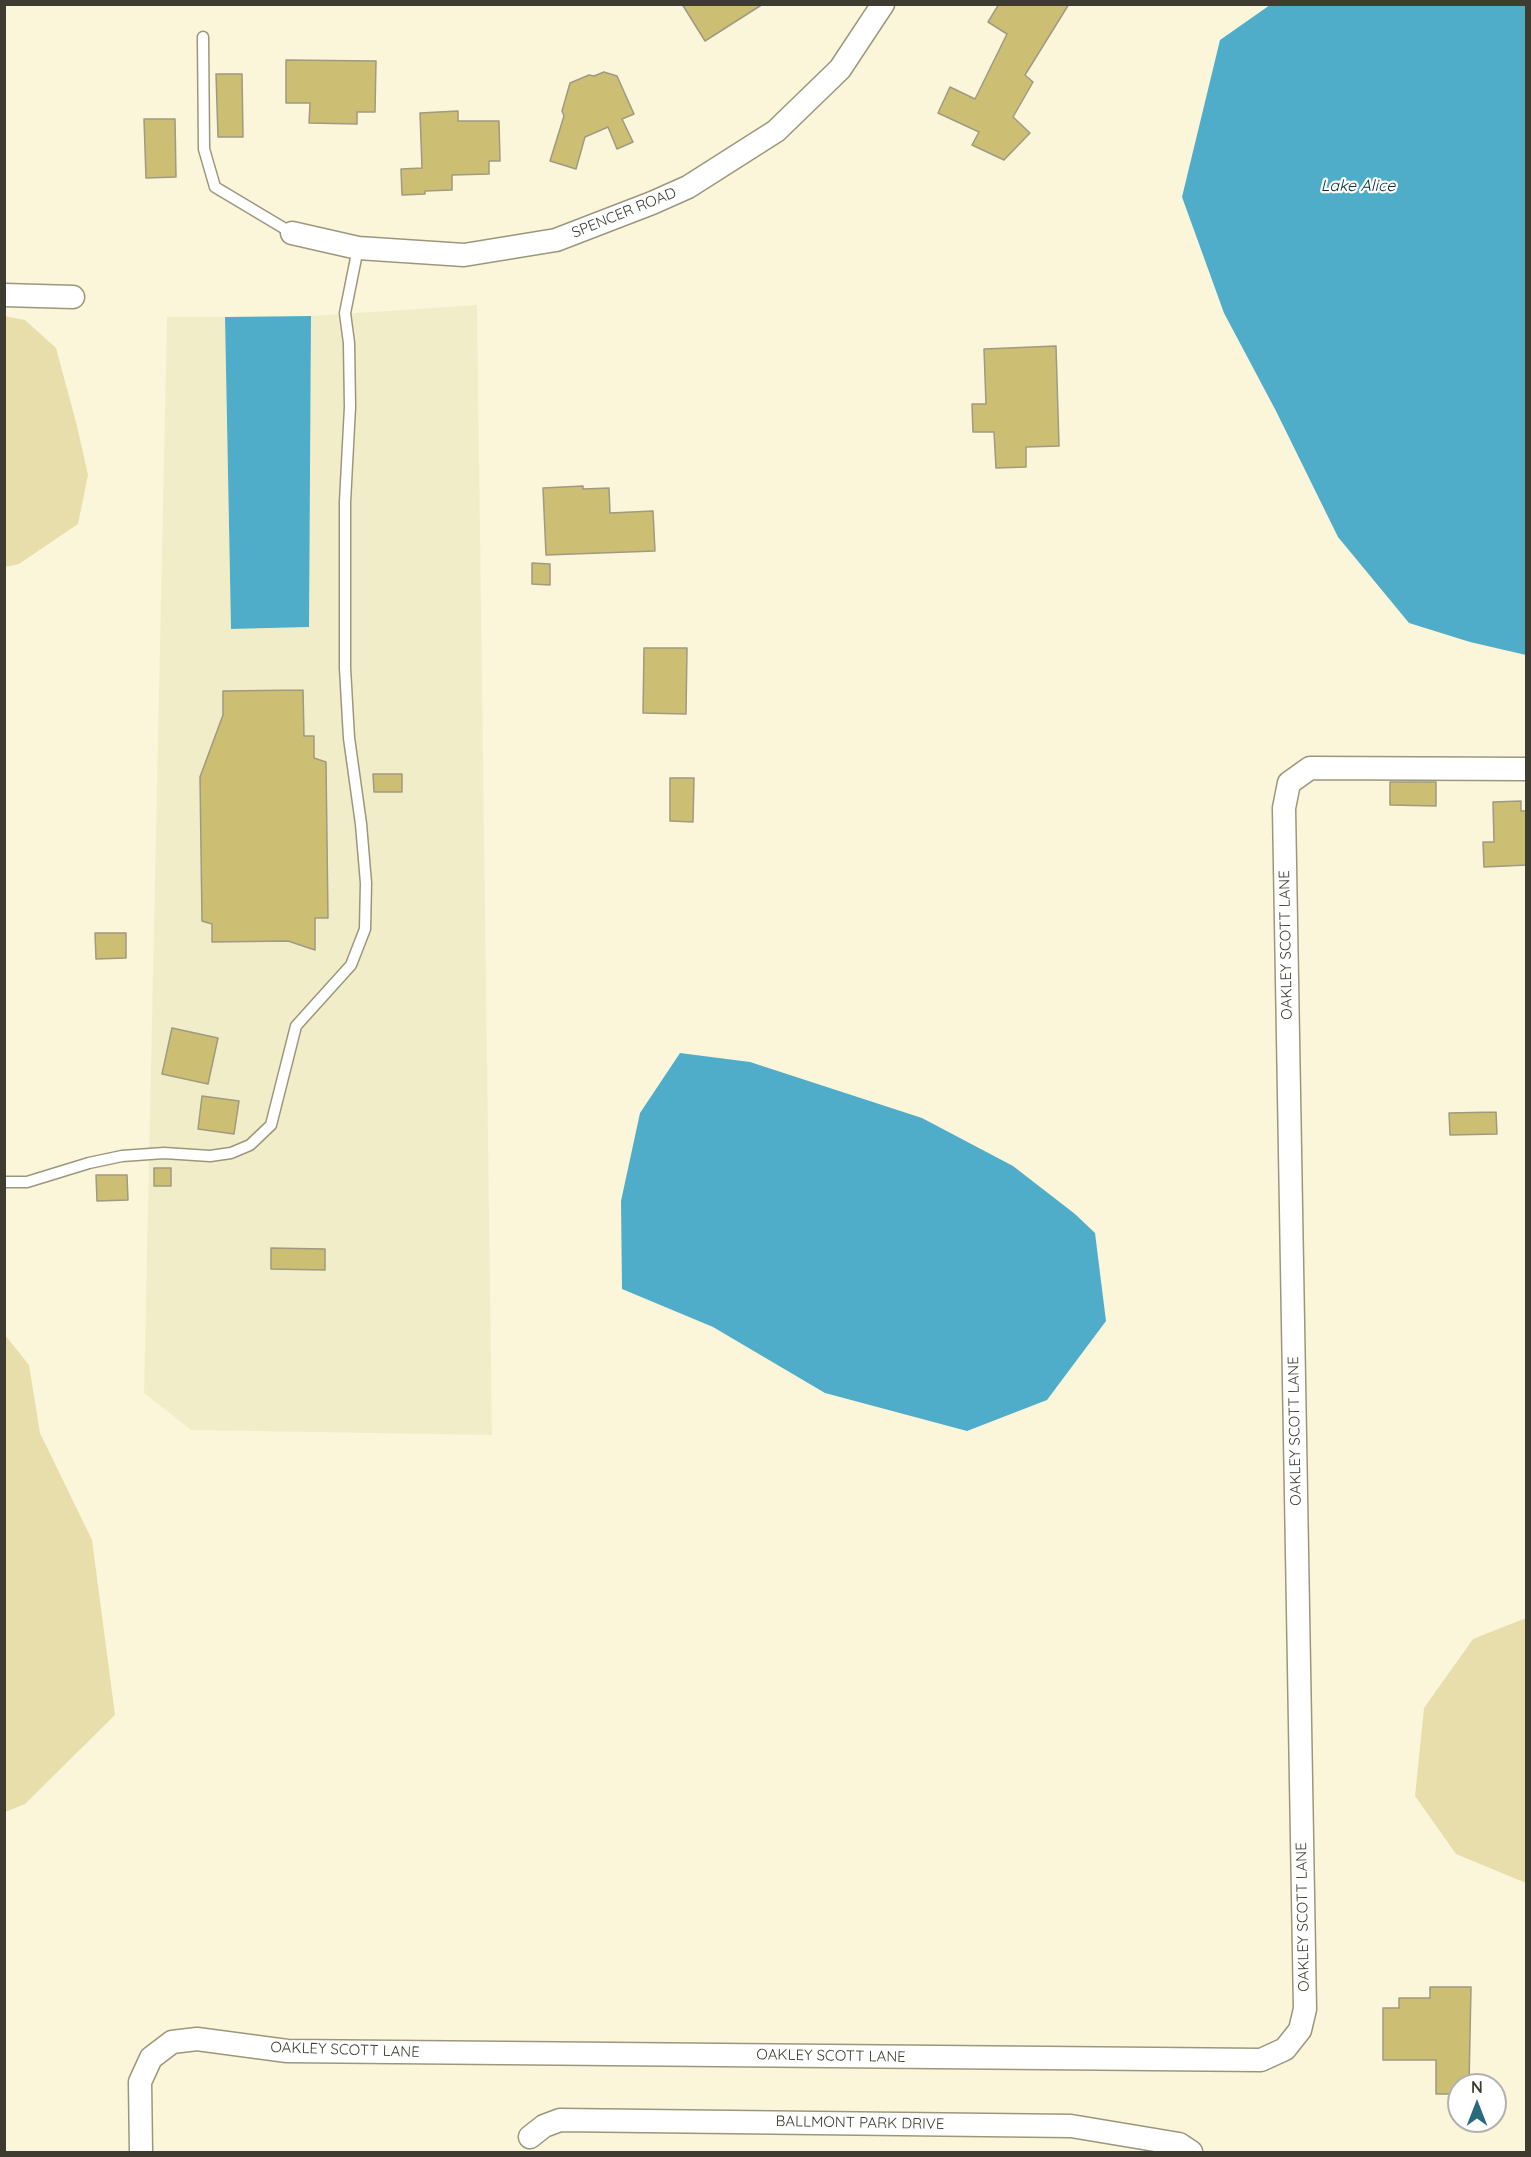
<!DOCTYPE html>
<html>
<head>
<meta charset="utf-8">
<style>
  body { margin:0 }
  #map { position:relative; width:1531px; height:2157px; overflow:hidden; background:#fbf6da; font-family:Quicksand,sans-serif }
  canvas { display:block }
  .frame { position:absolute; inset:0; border:6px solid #3e3c31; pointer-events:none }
  .north { position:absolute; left:1447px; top:2073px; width:60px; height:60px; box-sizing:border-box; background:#fff; border:2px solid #b2b1ad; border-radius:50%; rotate:0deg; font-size:16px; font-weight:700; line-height:24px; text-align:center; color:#3e3c31 }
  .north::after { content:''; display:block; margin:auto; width:21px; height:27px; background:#296a7d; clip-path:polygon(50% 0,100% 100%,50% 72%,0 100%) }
</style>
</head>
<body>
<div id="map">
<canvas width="1531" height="2157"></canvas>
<div class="frame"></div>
<div class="north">N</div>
</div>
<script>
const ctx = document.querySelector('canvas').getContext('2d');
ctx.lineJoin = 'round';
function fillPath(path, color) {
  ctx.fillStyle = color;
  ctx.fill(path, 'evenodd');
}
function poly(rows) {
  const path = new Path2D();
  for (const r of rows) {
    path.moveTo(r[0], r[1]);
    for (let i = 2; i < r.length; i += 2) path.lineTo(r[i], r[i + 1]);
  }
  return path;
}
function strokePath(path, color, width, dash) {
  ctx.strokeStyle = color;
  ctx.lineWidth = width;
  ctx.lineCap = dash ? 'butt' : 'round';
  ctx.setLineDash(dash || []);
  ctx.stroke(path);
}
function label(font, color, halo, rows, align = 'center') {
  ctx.font = font + ' Quicksand,sans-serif';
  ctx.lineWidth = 4.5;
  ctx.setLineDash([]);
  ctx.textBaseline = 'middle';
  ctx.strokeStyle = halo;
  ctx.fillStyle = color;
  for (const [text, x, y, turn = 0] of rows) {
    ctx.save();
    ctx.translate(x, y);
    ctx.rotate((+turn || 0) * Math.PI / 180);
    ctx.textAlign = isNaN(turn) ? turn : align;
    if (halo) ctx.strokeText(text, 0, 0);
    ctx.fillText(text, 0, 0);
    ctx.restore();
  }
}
fillPath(poly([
  [477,305,492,1435,191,1430,144,1393,167,317,225,317,231,629,308,627,311,316]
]), '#f2edc9');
fillPath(poly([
  [4,316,25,320,56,348,77,426,88,475,78,524,19,564,5,567],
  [5,1335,29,1365,40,1433,92,1540,115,1715,25,1804,5,1812],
  [1526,1618,1526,1883,1456,1854,1415,1796,1424,1708,1473,1639]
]), '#e7deac');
fillPath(poly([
  [1270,5,1526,5,1526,655,1470,642,1409,623,1338,537,1276,411,1224,313,1182,197,1220,40],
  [311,316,309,627,231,629,225,317],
  [680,1053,750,1062,922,1118,1013,1166,1075,1214,1095,1233,1106,1321,1047,1400,967,1431,825,1393,713,1327,622,1289,621,1201,640,1113]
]), '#4fadca');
const building = poly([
  [682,4,763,4,705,41,682,4],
  [999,4,1069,4,1025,75,1033,82,1013,117,1030,133,1004,160,972,145,979,132,938,113,950,87,975,99,1007,34,988,22,999,4],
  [286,60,376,61,375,112,357,112,357,124,309,123,310,103,286,103,286,60],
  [604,72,617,76,634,114,622,119,633,142,617,149,608,127,585,137,576,169,550,161,564,116,562,111,570,83,589,75,594,76,604,72],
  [216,74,242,74,243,137,218,137,216,74],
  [458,111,458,121,499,121,500,161,489,161,489,174,452,175,452,190,425,191,425,194,402,195,401,169,422,168,420,113,458,111],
  [144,119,175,119,176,177,146,178,144,119],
  [1056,346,1059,446,1026,447,1026,467,996,468,994,432,973,432,972,404,986,404,984,349,1056,346],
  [583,486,583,489,609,488,610,513,653,511,655,551,546,555,543,488,583,486],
  [532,563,550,564,550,585,532,584,532,563],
  [644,648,687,648,686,714,643,713,644,648],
  [303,690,304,736,314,736,314,758,326,762,328,918,315,918,315,950,288,941,212,942,212,924,202,921,200,777,223,715,223,691,303,690],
  [373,774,402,774,402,792,374,792,373,774],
  [670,778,694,778,693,822,670,821,670,778],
  [1390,782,1436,782,1436,806,1390,805,1390,782],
  [1521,801,1521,811,1527,811,1527,865,1484,867,1483,842,1494,842,1493,802,1521,801],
  [95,933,126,933,126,958,96,959,95,933],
  [172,1028,218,1038,208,1084,162,1074,172,1028],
  [202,1096,239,1101,234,1134,198,1129,202,1096],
  [1496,1112,1497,1134,1450,1135,1449,1113,1496,1112],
  [154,1168,171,1168,171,1186,154,1186,154,1168],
  [96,1175,127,1175,128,1200,97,1201,96,1175],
  [271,1248,325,1249,325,1270,271,1269,271,1248],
  [1430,1987,1471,1987,1469,2085,1459,2085,1459,2094,1436,2094,1436,2060,1383,2060,1383,2008,1399,2008,1399,1998,1430,1998,1430,1987]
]);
fillPath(building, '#ccbf74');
strokePath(building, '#9f9a81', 1.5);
const lane = poly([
  [203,37,204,149,215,187,292,233],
  [4,1182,27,1182,89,1163,122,1156,164,1153,210,1156,231,1153,250,1145,271,1125,296,1026,351,965,365,929,366,883,361,824,349,738,345,668,345,502,350,407,349,343,345,313,358,248]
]);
const street = poly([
  [292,233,358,248,464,255,556,240,652,203,688,187,776,131,840,69,883,4],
  [4,295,73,297],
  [530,2137,544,2126,560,2120,1071,2126,1179,2144,1191,2152],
  [141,2152,140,2082,151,2058,172,2042,197,2039,287,2051,1261,2060,1285,2049,1300,2030,1305,2009,1284,808,1289,783,1310,768,1526,769]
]);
strokePath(lane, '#9b977d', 13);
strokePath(street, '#9b977d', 25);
strokePath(lane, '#fff', 10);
strokePath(street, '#fff', 22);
label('15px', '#3e3c31', '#fff', [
  ["SPENCER ROAD",624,213,-22],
  ["OAKLEY SCOTT LANE",1286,945,-91],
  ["OAKLEY SCOTT LANE",1295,1431,-91],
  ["OAKLEY SCOTT LANE",1303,1917,-91],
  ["OAKLEY SCOTT LANE",345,2050,2],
  ["OAKLEY SCOTT LANE",831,2056,1],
  ["BALLMONT PARK DRIVE",860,2123,1]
]);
label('italic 16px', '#012f3b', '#fff', [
  ["Lake Alice",1358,186]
]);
</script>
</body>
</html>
